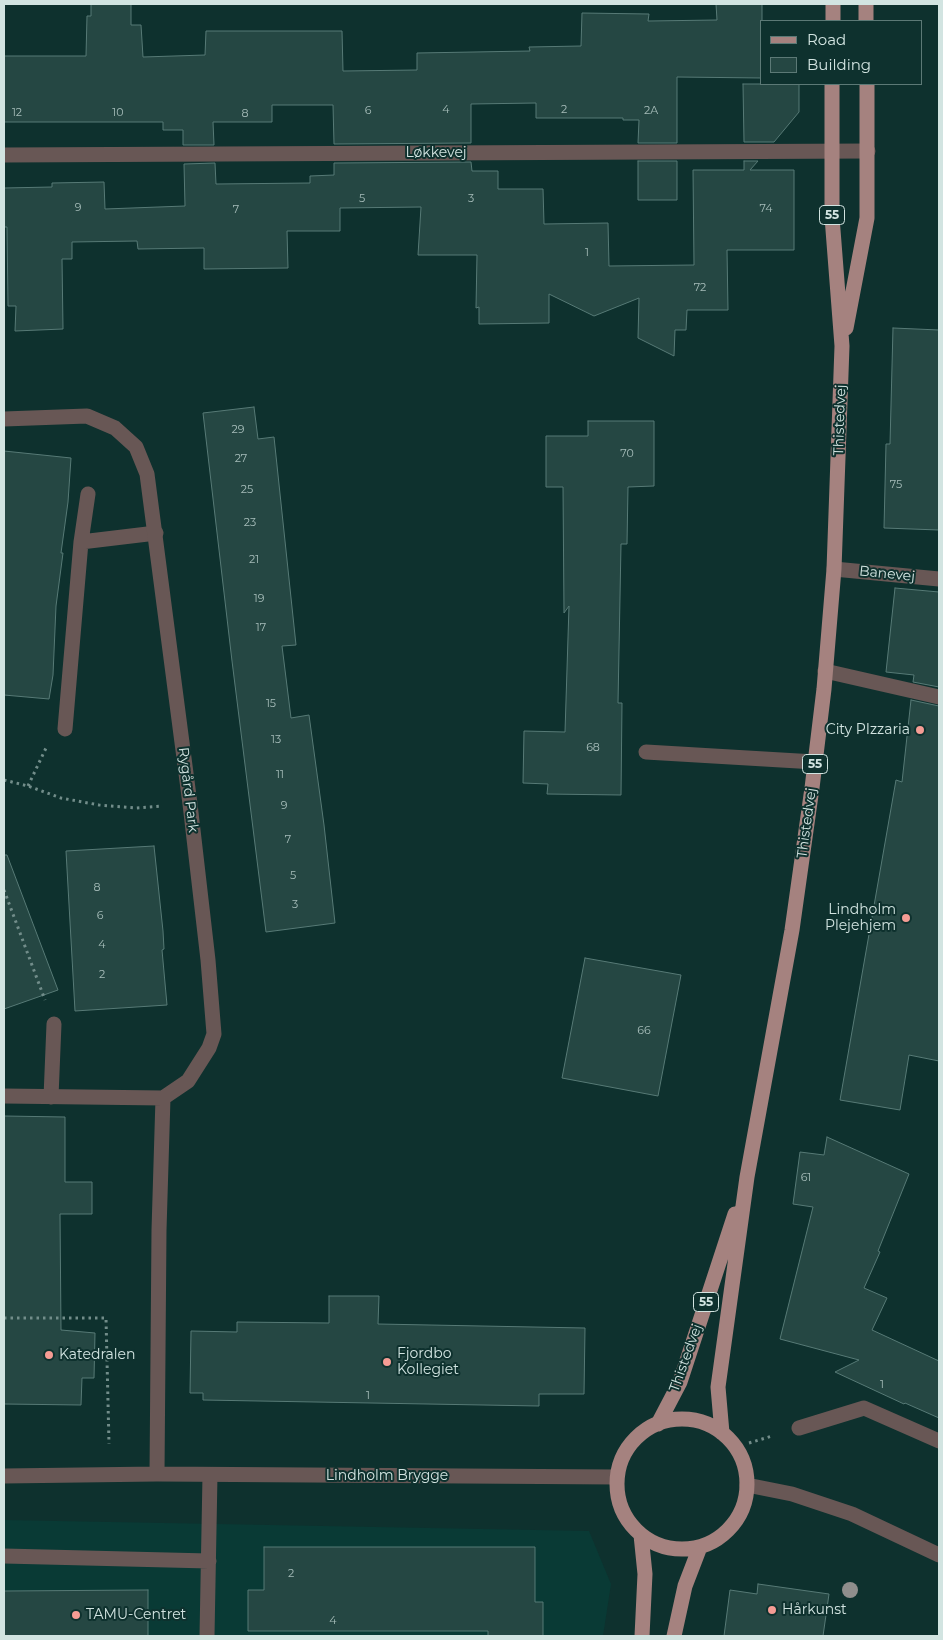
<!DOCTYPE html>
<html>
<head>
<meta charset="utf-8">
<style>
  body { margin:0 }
  #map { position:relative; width:943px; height:1640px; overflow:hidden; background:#0e312e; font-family:Montserrat,sans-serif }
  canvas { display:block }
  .frame { position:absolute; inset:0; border:5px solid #d2e4e1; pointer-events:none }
  .legend { position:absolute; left:760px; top:20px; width:162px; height:65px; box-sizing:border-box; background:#0e312e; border:1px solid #5c7976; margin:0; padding:6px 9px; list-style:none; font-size:15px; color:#d2e4e1 }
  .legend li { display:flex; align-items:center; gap:10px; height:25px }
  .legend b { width:25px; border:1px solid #5c7976 }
</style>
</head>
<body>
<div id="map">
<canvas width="943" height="1640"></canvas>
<div class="frame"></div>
<ul class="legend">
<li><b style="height:6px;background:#a5827f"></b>Road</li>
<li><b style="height:14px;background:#254743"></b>Building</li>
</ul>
</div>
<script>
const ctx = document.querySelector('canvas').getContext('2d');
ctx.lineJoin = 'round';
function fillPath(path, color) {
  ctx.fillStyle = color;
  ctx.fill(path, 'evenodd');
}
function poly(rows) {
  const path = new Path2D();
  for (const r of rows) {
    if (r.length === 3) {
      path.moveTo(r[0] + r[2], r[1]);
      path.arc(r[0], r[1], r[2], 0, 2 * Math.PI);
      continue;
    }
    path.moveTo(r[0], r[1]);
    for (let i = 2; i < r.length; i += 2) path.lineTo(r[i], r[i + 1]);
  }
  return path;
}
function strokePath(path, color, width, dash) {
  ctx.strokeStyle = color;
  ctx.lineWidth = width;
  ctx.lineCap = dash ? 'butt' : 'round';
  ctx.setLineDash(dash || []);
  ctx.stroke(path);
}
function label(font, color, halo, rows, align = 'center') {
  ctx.font = font + ' Montserrat,sans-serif';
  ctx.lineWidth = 4;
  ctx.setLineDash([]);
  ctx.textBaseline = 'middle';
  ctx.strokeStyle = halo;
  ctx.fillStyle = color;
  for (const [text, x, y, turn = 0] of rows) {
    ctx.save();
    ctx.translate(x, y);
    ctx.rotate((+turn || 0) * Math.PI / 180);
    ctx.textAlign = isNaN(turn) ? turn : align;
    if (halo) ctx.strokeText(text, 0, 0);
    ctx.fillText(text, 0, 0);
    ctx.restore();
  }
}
fillPath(poly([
  [4,1520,589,1531,611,1584,603,1636,4,1636]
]), '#093a35');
const building = poly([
  [91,4,131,4,131,25,141,25,143,57,205,55,206,31,342,31,343,71,417,70,417,53,530,51,529,47,581,46,582,13,649,14,648,21,717,20,716,4,762,4,762,78,677,77,677,143,638,143,639,120,623,120,623,118,536,118,536,103,471,104,471,143,334,144,333,105,272,105,272,122,213,122,214,145,183,145,183,130,163,130,163,122,4,122,4,56,86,56,87,16,91,16,91,4],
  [743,84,799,84,799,112,774,142,744,142,743,84],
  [638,161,677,161,677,200,638,200,638,161],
  [744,161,758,161,750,170,794,170,794,250,727,250,728,310,687,310,686,330,675,330,674,356,638,338,639,298,594,316,549,294,549,323,479,324,479,307,476,308,477,255,418,255,421,207,340,208,340,231,287,231,288,268,204,269,204,248,138,249,137,241,72,242,72,259,62,259,63,329,15,331,16,306,8,306,7,227,4,227,4,188,52,187,52,183,104,182,105,209,185,206,184,164,215,163,216,184,310,183,310,176,334,175,334,163,471,162,472,171,498,171,498,189,543,189,544,224,608,223,609,266,694,265,693,170,744,170,744,161],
  [893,328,939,330,939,530,884,528,886,444,890,444,893,328],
  [254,407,258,439,274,437,296,645,282,646,291,718,309,715,324,825,335,923,266,932,232,661,203,413,254,407],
  [588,421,654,421,654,486,628,487,627,544,621,544,618,703,622,703,621,795,547,794,548,784,523,783,524,731,565,732,569,606,564,613,563,487,546,487,546,436,588,436,588,421],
  [4,451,71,458,68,502,61,553,63,553,56,606,53,675,49,699,4,695,4,451],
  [895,588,939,592,939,687,913,682,914,675,886,672,895,588],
  [911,700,939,706,939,1061,909,1055,900,1110,840,1100,896,780,902,782,911,700],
  [154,846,163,931,164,949,162,950,167,1005,75,1011,66,851,154,846],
  [4,855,7,855,58,990,4,1009,4,855],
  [585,958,681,975,658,1096,562,1078,585,958],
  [4,1116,65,1117,65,1182,92,1182,92,1214,60,1214,61,1330,95,1333,94,1378,82,1378,81,1405,4,1404,4,1116],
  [827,1137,909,1174,878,1251,880,1252,864,1288,887,1298,872,1330,939,1361,939,1418,905,1403,904,1404,835,1372,859,1360,780,1339,813,1207,793,1204,800,1152,824,1155,827,1137],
  [329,1296,379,1296,378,1324,585,1328,584,1394,539,1394,539,1406,203,1400,203,1393,190,1393,191,1331,237,1332,237,1322,329,1323,329,1296],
  [264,1547,535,1547,535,1602,543,1602,543,1636,488,1636,488,1631,248,1631,248,1590,264,1590,264,1547],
  [758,1584,829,1594,823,1636,724,1636,730,1590,757,1594,758,1584],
  [148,1590,148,1636,4,1636,4,1591,148,1590]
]);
fillPath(building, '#254743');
strokePath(building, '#577a76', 1);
strokePath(poly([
  [4,780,28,786,61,798,99,805,136,808,162,806],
  [28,786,46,748],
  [4,890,45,1000],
  [4,1318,106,1318,109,1444],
  [749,1443,772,1436]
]), '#728d8a', 3, [2.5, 4]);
strokePath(poly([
  [81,542,88,494],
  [825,671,939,697],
  [65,729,81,542,156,533],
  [646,752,815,762],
  [51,1097,54,1024],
  [4,1556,209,1561],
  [207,1636,210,1475]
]), '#685755', 15);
strokePath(poly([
  [4,155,868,151],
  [4,419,87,416,115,428,136,447,147,474,190,804,208,960,214,1034,209,1048,188,1081,163,1098,4,1096],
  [834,569,939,579],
  [799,1428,864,1408,939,1441],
  [157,1474,159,1230,163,1098],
  [4,1476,157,1474,617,1477],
  [747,1485,792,1494,852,1514,939,1555]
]), '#685755', 15);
strokePath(poly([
  [833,21,833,4],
  [866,21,866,4],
  [846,328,867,218,867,84],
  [682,1484,65],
  [658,1424,680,1382,735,1214],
  [722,1433,718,1387,747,1177,792,930,812,788,824,689,834,569,842,346,832,217,832,84],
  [641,1535,645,1574,642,1636],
  [674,1636,685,1586,700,1547]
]), '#a5827f', 15);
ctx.fillStyle = '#8f8e8c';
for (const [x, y] of [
  [850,1590]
]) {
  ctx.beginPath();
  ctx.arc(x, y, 8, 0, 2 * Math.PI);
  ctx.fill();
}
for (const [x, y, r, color] of [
  [920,730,5,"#f59c94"],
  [906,918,5,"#f59c94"],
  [49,1355,5,"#f59c94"],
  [387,1362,5,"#f59c94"],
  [772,1610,5,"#f59c94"],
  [76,1615,5,"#f59c94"]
]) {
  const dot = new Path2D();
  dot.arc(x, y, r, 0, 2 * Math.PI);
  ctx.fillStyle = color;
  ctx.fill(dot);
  strokePath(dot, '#0e312e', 2);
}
label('11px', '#a7bdba', null, [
  ["4",446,110],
  ["2",564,110],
  ["6",368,111],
  ["2A",651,111],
  ["12",17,113],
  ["10",118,113],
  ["8",245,114],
  ["5",362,199],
  ["3",471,199],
  ["9",78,208],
  ["74",766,209],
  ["7",236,210],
  ["1",587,253],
  ["72",700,288],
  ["29",238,430],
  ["70",627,454],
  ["27",241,459],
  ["75",896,485],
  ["25",247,490],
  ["23",250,523],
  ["21",254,560],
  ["19",259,599],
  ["17",261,628],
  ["15",271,704],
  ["13",276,740],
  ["68",593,748],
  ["11",280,775],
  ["9",284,806],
  ["7",288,840],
  ["5",293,876],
  ["8",97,888],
  ["3",295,905],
  ["6",100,916],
  ["4",102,945],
  ["2",102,975],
  ["66",644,1031],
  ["61",806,1178],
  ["1",882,1385],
  ["1",368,1396],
  ["2",291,1574],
  ["4",333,1621]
]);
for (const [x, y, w] of [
  [832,215,25],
  [815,764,25],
  [706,1302,25]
]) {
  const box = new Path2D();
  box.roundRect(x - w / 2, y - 9.5, w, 19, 4);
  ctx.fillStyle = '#0e312e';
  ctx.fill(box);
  strokePath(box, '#d2e4e1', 1);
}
label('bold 12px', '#d2e4e1', null, [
  ["55",832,215],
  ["55",815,764],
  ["55",706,1302]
]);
label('14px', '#d2e4e1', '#0e312e', [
  ["Løkkevej",436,153],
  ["Thistedvej",840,420,-88],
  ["Banevej",887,574,6],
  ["Rygård Park",188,790,83],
  ["Thistedvej",807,823,-82],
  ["Thistedvej",686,1358,-70],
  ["Lindholm Brygge",387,1476]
]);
label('14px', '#d2e4e1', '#0e312e', [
  ["City PIzzaria",910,730,"right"],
  ["Lindholm",896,910,"right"],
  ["Plejehjem",896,926,"right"],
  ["Fjordbo",397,1354],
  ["Kollegiet",397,1370],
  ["Katedralen",59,1355],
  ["Hårkunst",782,1610],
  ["TAMU-Centret",86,1615]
], 'left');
</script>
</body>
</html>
